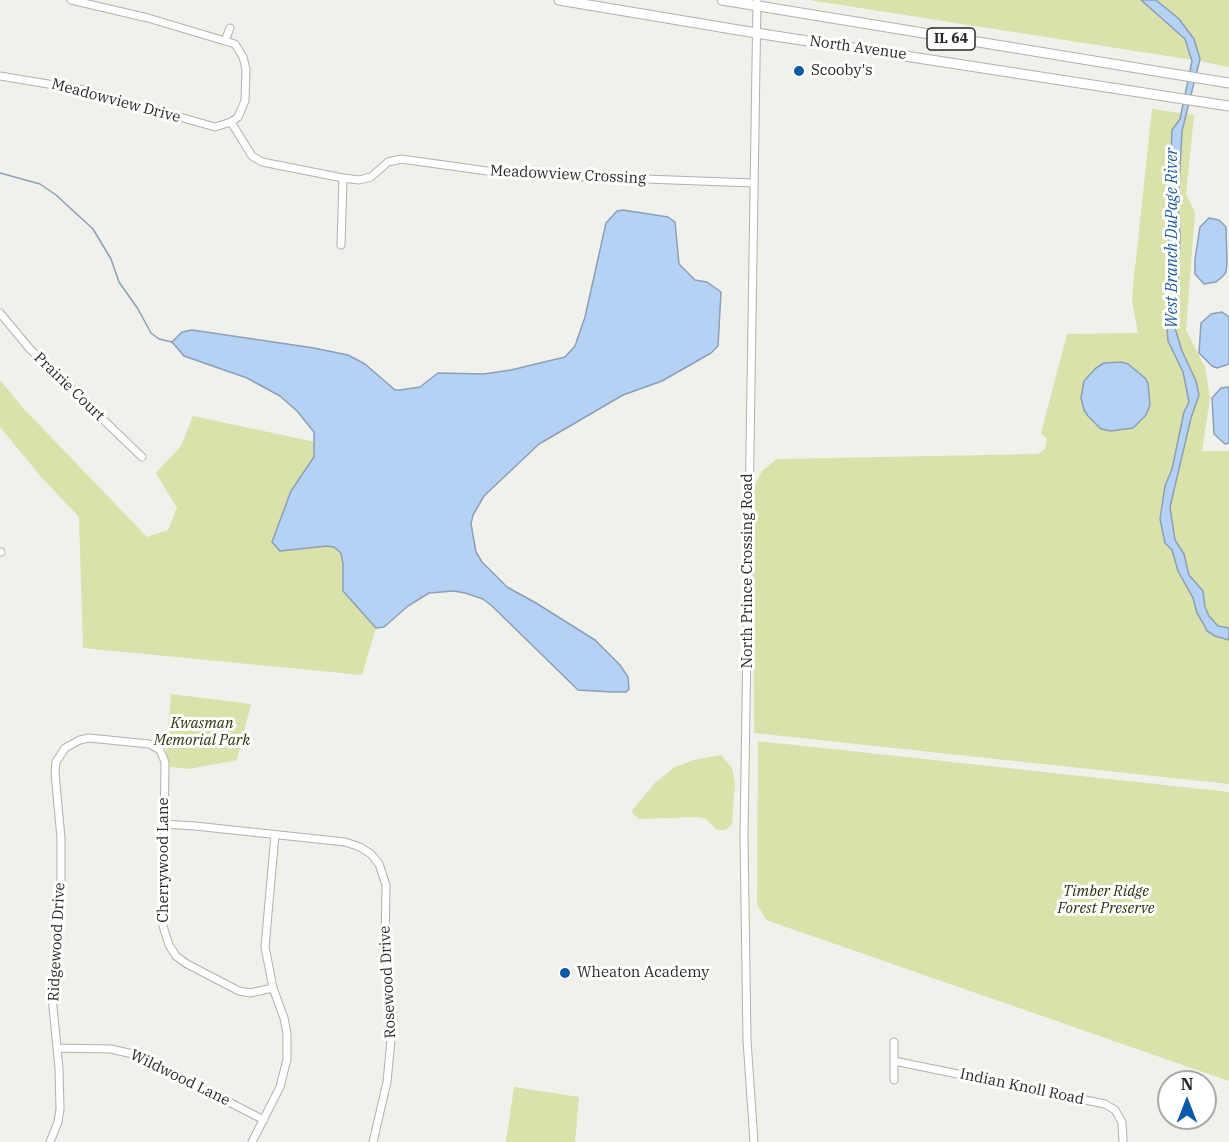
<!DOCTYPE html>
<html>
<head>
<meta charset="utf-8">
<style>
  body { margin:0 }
  #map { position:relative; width:1229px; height:1142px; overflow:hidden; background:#f0f1eb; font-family:"IBM Plex Serif",serif }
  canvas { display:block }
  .north { position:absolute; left:1157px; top:1070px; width:60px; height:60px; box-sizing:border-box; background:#fffffe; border:2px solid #a9a9a8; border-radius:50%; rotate:0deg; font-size:16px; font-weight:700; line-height:24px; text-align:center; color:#292927 }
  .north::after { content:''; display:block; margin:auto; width:21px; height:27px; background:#095baa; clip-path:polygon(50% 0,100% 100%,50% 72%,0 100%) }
</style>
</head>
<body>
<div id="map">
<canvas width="1229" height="1142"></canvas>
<div class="north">N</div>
</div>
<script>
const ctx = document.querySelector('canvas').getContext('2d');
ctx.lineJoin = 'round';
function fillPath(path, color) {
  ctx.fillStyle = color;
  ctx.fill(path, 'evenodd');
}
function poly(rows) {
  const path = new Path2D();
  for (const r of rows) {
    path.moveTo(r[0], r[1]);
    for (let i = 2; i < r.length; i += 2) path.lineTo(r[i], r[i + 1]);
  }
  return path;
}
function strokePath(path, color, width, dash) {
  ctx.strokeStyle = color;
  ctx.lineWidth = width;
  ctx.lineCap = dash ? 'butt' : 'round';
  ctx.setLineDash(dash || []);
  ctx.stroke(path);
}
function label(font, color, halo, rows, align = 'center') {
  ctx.font = font + ' "IBM Plex Serif",serif';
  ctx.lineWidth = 6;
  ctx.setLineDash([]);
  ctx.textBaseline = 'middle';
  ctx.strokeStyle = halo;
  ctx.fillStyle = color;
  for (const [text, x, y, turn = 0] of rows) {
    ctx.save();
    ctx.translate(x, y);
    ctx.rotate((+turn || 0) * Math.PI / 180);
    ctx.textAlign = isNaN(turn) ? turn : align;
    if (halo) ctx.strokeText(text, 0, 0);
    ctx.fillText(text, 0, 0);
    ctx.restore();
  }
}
fillPath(poly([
  [809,0,1229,0,1229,67,1199,61],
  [1152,109,1194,115,1186,194,1195,212,1186,330,1205,367,1210,398,1202,451,1229,451,1229,784,754,733,753,489,762,471,777,459,1038,454,1045,449,1047,439,1041,433,1067,334,1138,333,1132,301,1133,287],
  [0,380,23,408,147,537,168,530,177,508,156,473,181,446,193,416,315,442,314,457,291,491,272,542,280,551,327,546,334,547,341,553,343,564,343,591,376,628,362,675,83,648,79,517,42,478,0,427],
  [171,694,251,704,237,760,189,769,165,766],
  [758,741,1229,792,1229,1081,766,920,757,904],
  [721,755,732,768,735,783,732,824,726,830,717,830,706,819,698,817,639,819,632,813,633,809,655,783,675,767,694,760],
  [514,1087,579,1097,575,1142,506,1142]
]), '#dae1aa');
const water = poly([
  [1141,0,1156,0,1179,19,1194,39,1200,59,1182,131,1178,204,1180,235,1178,291,1175,316,1175,328,1182,351,1196,381,1199,395,1191,418,1170,507,1175,540,1184,554,1189,575,1203,591,1205,607,1209,616,1218,626,1229,628,1229,640,1215,636,1207,631,1203,623,1197,613,1193,598,1178,571,1172,550,1165,543,1160,519,1165,486,1172,469,1184,412,1189,402,1183,372,1168,341,1166,314,1169,272,1169,212,1172,130,1180,119,1192,61,1185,39,1141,0],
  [623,210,668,217,675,222,679,264,695,280,707,282,721,292,718,346,711,353,662,381,623,395,539,444,484,496,473,515,471,524,476,552,482,562,507,587,536,603,595,640,620,665,628,677,629,689,626,692,612,692,578,690,492,606,483,599,465,593,454,591,429,593,408,606,384,627,376,628,343,591,343,564,341,553,334,547,327,546,280,551,272,542,291,491,314,457,314,432,297,411,280,396,247,378,184,356,172,342,182,332,192,330,314,348,348,355,365,364,395,390,400,390,420,387,438,373,484,374,511,370,565,357,575,346,585,317,606,223,617,211,623,210],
  [1209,218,1219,220,1226,227,1227,262,1226,272,1223,276,1216,282,1204,284,1195,274,1195,259,1200,227,1209,218],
  [1222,312,1229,317,1229,364,1217,368,1212,366,1199,353,1201,323,1211,314,1222,312],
  [1121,362,1128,364,1145,378,1148,383,1150,405,1146,415,1133,428,1111,431,1101,429,1088,416,1084,410,1081,398,1084,381,1096,368,1104,363,1121,362],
  [1229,387,1229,443,1225,444,1214,434,1212,398,1221,388,1229,387]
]);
fillPath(water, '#b5d2f5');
strokePath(water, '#8b9fb7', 1.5);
strokePath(poly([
  [0,173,40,184,56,195,93,229,111,259,119,282,138,309,151,333,159,339,172,342]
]), '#8b9fb7', 1.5);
const minor = poly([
  [225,41,230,28],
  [0,76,84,90,215,127,231,122,238,117,245,101,246,69,243,57,235,44,148,18,71,0],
  [231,122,252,156,262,162,343,178,359,180,371,177,388,162,401,159,509,174,754,183],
  [341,245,343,178],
  [0,313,30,349,142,457],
  [0,552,1,552],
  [164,824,195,826,345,842,360,847,371,854,379,864,386,885,385,944,393,1019,387,1082,373,1142],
  [894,1042,894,1080],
  [57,1048,111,1049,137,1055,264,1120],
  [894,1061,1105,1104,1115,1110,1122,1122,1123,1142],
  [50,1142,58,1122,60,1109,59,1068,52,997,61,884,61,838,55,773,56,762,65,748,80,740,89,738,149,744,160,750,165,762,163,926,169,945,176,956,187,964,239,991,250,993,273,988],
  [252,1142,280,1087,287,1059,287,1034,284,1018,273,988,265,947,275,835],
  [754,1142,747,1040,744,835,757,0]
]);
const major = poly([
  [559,0,756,33,1229,106],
  [722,0,1229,83]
]);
strokePath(minor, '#b1b2ad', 9);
strokePath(major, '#b1b2ad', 11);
strokePath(minor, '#fff', 7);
strokePath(major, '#fff', 9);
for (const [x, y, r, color] of [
  [799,71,6,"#095baa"],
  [565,973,6,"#095baa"]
]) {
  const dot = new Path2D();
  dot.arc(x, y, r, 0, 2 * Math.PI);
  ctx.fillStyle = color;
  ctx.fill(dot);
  strokePath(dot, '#fffffe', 2);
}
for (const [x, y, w] of [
  [951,39,48]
]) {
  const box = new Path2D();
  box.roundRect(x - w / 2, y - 11, w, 22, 4.5);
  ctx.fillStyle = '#fffffe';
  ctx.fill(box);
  strokePath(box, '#292927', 1.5);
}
label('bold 14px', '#292927', null, [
  ["IL 64",951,39]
]);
label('15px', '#292927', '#fffffe', [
  ["North Avenue",858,48,8],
  ["Meadowview Drive",116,101,15],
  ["Meadowview Crossing",568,175,3],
  ["Prairie Court",69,387,44],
  ["North Prince Crossing Road",748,571,-90],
  ["Cherrywood Lane",164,860,-90],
  ["Ridgewood Drive",57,942,-87],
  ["Rosewood Drive",388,982,-93],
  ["Wildwood Lane",180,1078,26],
  ["Indian Knoll Road",1022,1087,12]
]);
label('15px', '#292927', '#fffffe', [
  ["Scooby's",811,71],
  ["Wheaton Academy",577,973]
], 'left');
label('italic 15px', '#2c2f0e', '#fffffe', [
  ["Kwasman",202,724],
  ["Memorial Park",202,741],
  ["Timber Ridge",1106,892],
  ["Forest Preserve",1106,909]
]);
label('italic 16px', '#18589c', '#fffffe', [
  ["West Branch DuPage River",1172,238,-90]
]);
</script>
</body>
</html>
